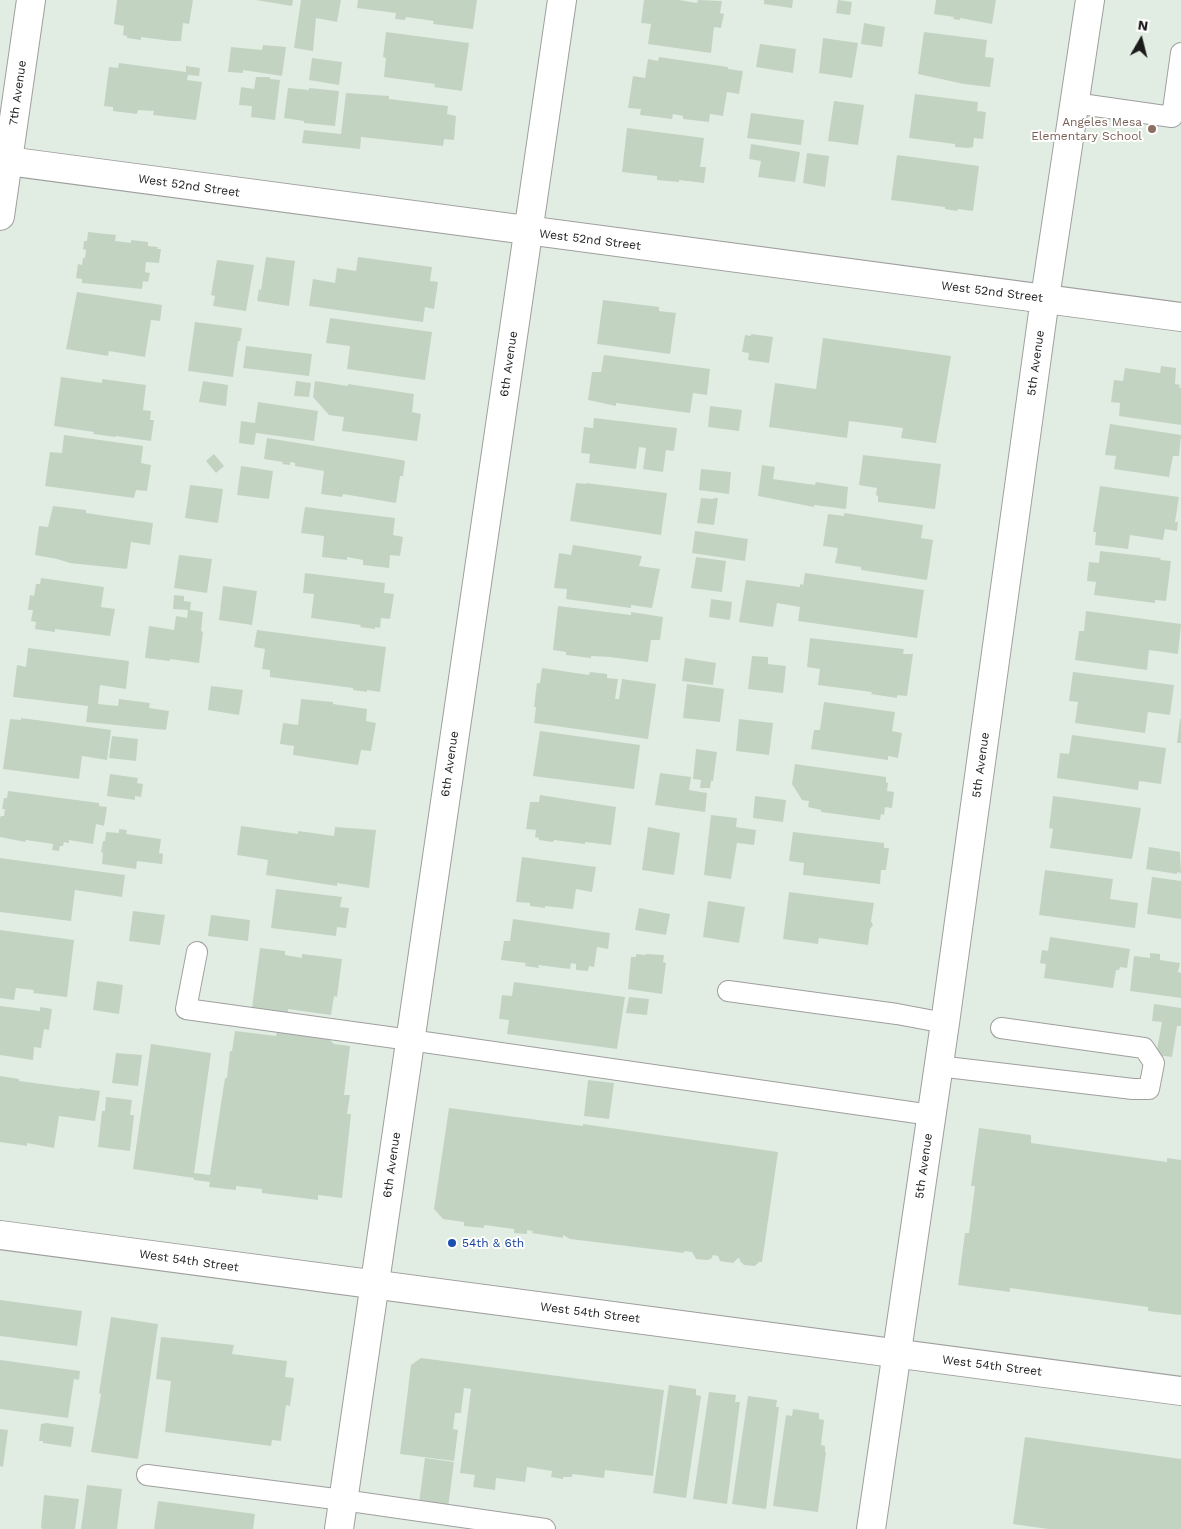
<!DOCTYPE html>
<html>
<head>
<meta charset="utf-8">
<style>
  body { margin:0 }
  #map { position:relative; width:1181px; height:1529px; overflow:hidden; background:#e1ede3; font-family:"Work Sans",sans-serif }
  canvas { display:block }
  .north { position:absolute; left:1116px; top:15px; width:50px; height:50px; -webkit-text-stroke:4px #fff; paint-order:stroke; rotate:8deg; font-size:14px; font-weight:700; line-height:20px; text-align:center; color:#1b1b1b }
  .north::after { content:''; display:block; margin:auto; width:18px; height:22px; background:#1b1b1b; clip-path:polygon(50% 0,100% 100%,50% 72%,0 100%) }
</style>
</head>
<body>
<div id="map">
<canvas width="1181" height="1529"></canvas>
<div class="north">N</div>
</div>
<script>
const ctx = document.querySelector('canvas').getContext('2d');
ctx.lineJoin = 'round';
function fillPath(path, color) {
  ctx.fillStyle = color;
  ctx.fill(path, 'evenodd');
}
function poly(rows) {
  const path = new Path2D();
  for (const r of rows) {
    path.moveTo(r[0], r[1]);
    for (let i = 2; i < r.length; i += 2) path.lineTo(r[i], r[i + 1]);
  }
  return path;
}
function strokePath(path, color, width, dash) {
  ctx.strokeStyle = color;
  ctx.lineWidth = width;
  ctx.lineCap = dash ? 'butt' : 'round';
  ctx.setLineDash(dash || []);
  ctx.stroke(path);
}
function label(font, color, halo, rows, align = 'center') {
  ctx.font = font + ' "Work Sans",sans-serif';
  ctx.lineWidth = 4;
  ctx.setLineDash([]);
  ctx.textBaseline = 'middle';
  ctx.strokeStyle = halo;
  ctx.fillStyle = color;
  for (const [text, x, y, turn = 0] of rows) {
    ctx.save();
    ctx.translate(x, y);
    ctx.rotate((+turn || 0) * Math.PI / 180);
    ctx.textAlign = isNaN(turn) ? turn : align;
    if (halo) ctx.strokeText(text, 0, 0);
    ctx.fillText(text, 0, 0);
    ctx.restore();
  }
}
fillPath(poly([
  [117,0,193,0,189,24,183,23,181,41,171,41,141,37,141,40,127,38,127,36,123,35,124,26,114,24],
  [256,0,293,0,292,6],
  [301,0,341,0,337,22,316,18,313,51,294,48],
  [358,0,477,0,473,29,433,24,434,21,406,17,405,20,395,19,396,13,357,8],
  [644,0,679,0,697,3,698,0,722,1,720,13,724,14,721,28,714,27,711,53,648,44,651,24,641,23],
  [764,0,793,0,792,8,764,4],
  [838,0,852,2,850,15,836,13],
  [936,0,996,0,992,24,960,18,960,20,953,19,954,17,934,14],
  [864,23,885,27,882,47,861,44],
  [386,32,469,43,462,91,434,87,435,84,384,77,386,58,383,57],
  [924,32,987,40,985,57,994,58,990,87,964,84,918,74],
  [823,38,858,43,852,78,819,73],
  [760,44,796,49,793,73,756,67],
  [263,45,286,47,282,76,243,70,243,73,228,72,231,47,262,50],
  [659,57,728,67,728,69,743,71,739,94,727,92,723,116,710,114,709,122,683,119,683,116,673,114,672,119,640,115,641,109,628,108,633,76,645,78,648,59,658,61],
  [312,58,342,62,339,85,309,80],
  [119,63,186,72,186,66,200,68,199,76,188,75,187,80,202,82,196,120,153,115,154,111,138,110,137,114,113,111,113,107,104,106,109,67,118,68],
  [256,77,270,77,270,79,280,80,275,120,251,117,252,106,239,105,241,87,254,89],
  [288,88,309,90,309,88,339,91,335,126,304,123,304,121,284,118],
  [346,93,389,96,389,99,448,106,447,114,456,116,454,140,444,139,443,146,361,137,360,149,302,143,304,130,341,134],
  [915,94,978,102,977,111,986,112,983,139,974,138,973,147,968,148,955,147,955,144,909,138],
  [834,101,864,105,858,145,828,141],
  [751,113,804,120,801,145,747,138],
  [627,128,704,138,700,167,706,167,704,183,679,180,679,182,657,180,657,176,622,172],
  [751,144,800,152,795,182,758,177,761,161,749,159],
  [807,153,829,156,825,187,803,183],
  [897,155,979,166,973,211,958,209,957,211,945,209,945,207,891,200],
  [88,232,116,235,115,241,131,243,131,240,148,242,148,246,158,247,157,249,161,249,159,263,146,262,145,272,150,273,148,282,143,281,142,289,82,283,82,279,76,278,78,264,82,265,83,258,85,258,86,250,83,249,84,241,87,241],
  [266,257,295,261,289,306,257,301,259,289,261,290],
  [358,257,432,267,430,281,438,282,434,309,425,307,423,322,309,306,313,279,335,283,337,268,356,271],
  [217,260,254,265,246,311,213,306,215,296,211,295],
  [77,292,162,305,160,321,151,320,145,357,109,351,108,356,66,349],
  [603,300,659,307,659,311,676,313,670,354,597,344],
  [330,318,432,332,425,380,347,369,350,346,326,343],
  [195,322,242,328,240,341,238,341,233,377,188,371],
  [751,334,773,337,769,363,748,360,749,353,742,352,745,335,751,336],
  [823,338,951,356,936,443,901,438,903,428,849,421,847,438,769,427,775,383,816,389],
  [246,346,312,354,309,376,243,368],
  [604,355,710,369,707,395,693,393,690,413,616,403,616,406,588,400,592,372,601,372],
  [1161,366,1176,368,1175,384,1180,385,1179,388,1181,388,1181,425,1119,416,1120,403,1111,402,1114,380,1123,381,1125,368,1160,373],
  [61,377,102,383,102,379,146,385,143,410,151,411,150,420,154,420,151,441,116,436,115,437,93,434,94,432,54,426],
  [203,381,228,385,226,406,199,402],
  [296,381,311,383,309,397,294,396],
  [315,381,348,386,348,384,414,394,412,412,421,414,417,441,342,431,344,417,329,415,313,397],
  [258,402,318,411,314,441,256,433,254,445,239,443,241,421,255,423],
  [710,406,742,410,739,431,708,427],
  [594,418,677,428,674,451,666,450,663,472,643,469,646,448,639,447,636,469,589,463,590,454,581,453,584,427,593,428],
  [1110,424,1181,435,1179,456,1173,456,1169,477,1114,469,1116,456,1105,455],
  [64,435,143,446,141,463,151,465,147,491,136,490,134,498,45,486,50,452,62,453],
  [267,438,402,460,405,461,403,476,400,476,396,503,343,494,342,497,321,494,324,471,295,466,295,463,290,462,290,465,282,464,283,462,264,459],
  [214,454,224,466,216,473,206,461],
  [863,455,941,464,935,509,878,502,878,496,876,495,877,488,859,485],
  [762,465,775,467,773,479,815,485,816,482,848,487,846,509,814,505,814,507,758,496],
  [241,466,273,471,269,499,237,495],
  [701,469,731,472,729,494,699,490],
  [576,483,586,484,586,483,667,493,661,535,570,521],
  [190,485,223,489,218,523,185,518],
  [1100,486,1179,497,1175,522,1178,522,1177,531,1165,529,1163,540,1130,535,1128,549,1095,545,1096,532,1093,532],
  [701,498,713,499,714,498,718,498,714,525,697,523],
  [53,506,86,510,86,513,153,523,150,545,131,542,127,569,70,563,57,559,35,555,39,526,48,527],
  [305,507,395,518,393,535,403,537,400,556,390,555,389,568,363,565,363,560,347,557,347,560,322,557,324,536,301,533],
  [844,513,923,525,921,538,933,540,927,580,861,570,861,567,835,563,838,548,823,546,828,514,844,516],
  [695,531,748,539,745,561,692,553],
  [573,545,642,556,639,566,660,569,652,608,631,605,631,608,566,599,567,589,554,588,559,553,571,555],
  [1100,551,1161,558,1160,560,1171,561,1166,601,1155,600,1155,603,1094,595,1096,582,1087,581,1089,562,1099,563],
  [179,555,212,559,207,593,174,588],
  [696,557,726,561,722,592,691,588],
  [305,573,385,583,384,593,394,594,390,619,381,618,380,628,375,627,375,629,360,627,361,625,311,618,314,594,303,593],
  [805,573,924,590,917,638,798,621,800,607,777,603,773,627,739,622,746,580,800,587,800,584,803,585],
  [41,578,104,587,101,607,115,609,110,636,55,629,55,632,35,629,36,622,31,621,33,610,28,610,30,595,34,596,36,584,40,584],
  [223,586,257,591,252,625,219,620],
  [174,595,184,596,184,601,191,602,190,610,203,612,201,631,203,632,199,663,170,659,170,661,145,658,149,626,174,630,176,616,187,618,188,610,173,609],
  [711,599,732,602,730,620,709,617],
  [558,606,631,615,631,612,663,617,660,640,651,640,648,662,610,657,591,656,591,658,566,655,566,652,553,650],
  [1086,611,1181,624,1178,654,1149,650,1147,670,1075,660,1079,631,1084,631],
  [257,630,386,647,380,692,367,690,367,692,353,690,353,688,270,677,270,670,262,669,265,649,254,647],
  [810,638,904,649,903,654,913,654,907,696,897,695,897,698,871,694,872,692,818,685,820,669,807,667],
  [28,648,129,661,126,689,100,685,98,704,118,706,119,699,150,703,149,708,169,711,166,730,86,722,88,706,13,697,17,665,26,667],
  [752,656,768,657,768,664,786,666,783,693,748,689],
  [685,658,716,663,713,685,682,681],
  [542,668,589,675,590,672,607,674,607,678,618,679,615,699,619,699,622,679,656,684,648,739,534,723,536,707,534,707,537,683,540,683],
  [1073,672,1174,685,1170,715,1148,712,1145,733,1075,723,1078,702,1069,701],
  [687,684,724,689,720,722,683,718],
  [211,686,243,690,239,715,208,710],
  [301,699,333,702,333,704,367,709,366,721,376,723,371,751,361,750,358,765,293,755,294,746,280,744,283,723,298,725],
  [824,702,895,712,892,731,902,733,898,758,888,756,888,760,811,749,814,730,820,730],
  [21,718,111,730,107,760,82,756,79,779,3,769,10,719,21,720],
  [739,719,773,723,769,755,736,751],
  [1180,719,1181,719,1181,743,1177,743],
  [540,731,640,745,634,789,533,776],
  [1072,735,1166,748,1161,784,1139,781,1138,790,1057,778,1060,753,1069,754],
  [112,736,138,739,136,761,109,758],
  [696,749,717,752,713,781,711,781,710,788,700,788,701,780,693,779],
  [795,764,886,777,886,782,888,783,887,791,894,792,892,808,885,807,884,815,881,814,880,820,821,812,821,810,808,807,809,801,802,800,792,784],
  [660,773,691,777,689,790,707,793,705,812,655,805],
  [110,774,138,778,137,783,143,784,141,797,135,796,135,800,107,796],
  [8,791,99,803,99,806,107,807,104,826,96,824,93,844,69,840,69,843,64,842,63,846,60,846,59,851,52,850,53,844,26,840,25,842,0,837,0,818,1,816,4,816,5,809,2,809,4,798,7,798],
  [540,795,616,807,611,845,585,842,585,844,554,840,553,842,539,840,539,838,535,837,536,830,526,829,530,802,539,802],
  [755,796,786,800,783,822,753,818],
  [1053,796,1141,808,1132,859,1050,848,1053,829,1049,828],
  [711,815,737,818,736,827,756,830,754,845,737,843,731,879,704,875],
  [241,826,298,834,298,831,334,836,335,827,376,830,369,888,337,883,337,886,266,875,268,860,237,855],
  [648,827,680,833,674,875,642,870],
  [119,829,127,830,126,834,161,839,159,853,163,854,162,864,137,861,136,869,102,864,103,853,101,852,103,841,105,841,106,832,119,833],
  [793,832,884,843,884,848,889,848,886,870,881,870,880,884,803,875,804,863,789,861],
  [1149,847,1180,852,1181,873,1177,872,1177,874,1146,869],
  [522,857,596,867,592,892,576,889,573,909,545,906,545,908,530,906,530,903,516,902],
  [0,858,125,875,122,897,75,890,71,921,0,912],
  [1045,870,1113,879,1110,899,1138,903,1135,928,1039,915],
  [1152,877,1181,881,1181,919,1147,914],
  [276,889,342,897,340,907,349,908,346,928,337,927,336,936,271,928],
  [789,892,874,903,871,921,873,925,870,929,868,945,819,938,818,944,783,939],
  [708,901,745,907,739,943,703,937],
  [639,908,670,914,666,935,635,930],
  [133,911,165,915,160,945,129,941],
  [211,915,250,920,248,941,208,936],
  [513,919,610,933,608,949,597,947,594,967,589,966,588,971,576,970,576,964,571,963,570,969,538,965,539,968,525,966,526,963,501,960,504,941,510,941],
  [0,930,74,940,67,997,33,993,34,990,16,988,14,1000,0,998],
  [1050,937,1130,949,1127,968,1120,967,1119,970,1116,970,1113,988,1044,978,1046,964,1040,963,1042,950,1048,951],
  [260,948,285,951,285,955,302,958,302,954,342,959,337,997,334,996,331,1015,288,1009,288,1013,252,1008],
  [1150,953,1160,954,1160,960,1180,963,1178,972,1181,973,1181,998,1130,991,1134,956,1150,958],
  [636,954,646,955,646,954,664,955,663,962,666,963,662,994,628,989,631,957,636,957],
  [97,981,123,985,119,1014,93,1010],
  [514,982,625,997,617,1049,507,1034,509,1020,499,1019,502,995,512,996],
  [629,997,649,999,647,1015,626,1013],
  [1154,1004,1181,1008,1181,1026,1177,1026,1172,1057,1156,1055,1162,1022,1152,1021],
  [0,1006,40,1011,40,1007,52,1009,49,1030,44,1029,41,1048,34,1047,33,1060,0,1055],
  [235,1031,276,1036,277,1032,328,1038,334,1044,350,1046,344,1095,350,1095,347,1114,351,1114,342,1198,318,1195,318,1200,262,1193,262,1189,236,1186,236,1190,209,1187,210,1182,194,1180,194,1178,133,1169,151,1044,211,1053,194,1173,210,1175,225,1078,227,1078,230,1051,232,1051],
  [116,1053,142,1055,138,1086,112,1083],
  [0,1076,19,1079,19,1081,79,1089,80,1088,100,1091,95,1121,59,1116,54,1148,27,1143,27,1146,0,1142],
  [588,1080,614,1083,609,1119,584,1116],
  [106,1097,132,1100,130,1115,134,1115,130,1151,98,1147,102,1111,105,1111],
  [449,1108,583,1126,583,1124,778,1152,762,1262,759,1262,755,1266,744,1265,740,1261,740,1259,738,1258,733,1263,720,1261,718,1256,713,1255,711,1259,706,1260,696,1259,692,1252,684,1251,684,1253,570,1239,563,1235,563,1238,532,1233,533,1231,527,1230,527,1234,514,1233,514,1229,484,1225,484,1228,464,1226,464,1222,443,1219,434,1209],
  [979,1128,1031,1135,1031,1143,1167,1162,1167,1158,1181,1160,1181,1315,1148,1311,1148,1307,1010,1288,1010,1292,958,1285,965,1233,969,1233,975,1186,971,1186],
  [0,1300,82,1311,77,1346,0,1336],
  [111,1317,158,1324,138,1459,91,1452,101,1394,99,1393],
  [161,1337,234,1345,232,1354,287,1361,285,1377,294,1378,290,1406,286,1405,281,1441,272,1440,271,1446,165,1432,171,1381,156,1379],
  [421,1358,664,1390,653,1476,605,1470,604,1478,572,1474,572,1477,563,1477,563,1479,551,1477,552,1471,527,1467,525,1482,496,1478,495,1490,473,1487,475,1475,460,1473,471,1389,464,1388,461,1413,455,1413,453,1429,458,1430,454,1461,400,1454,411,1365],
  [0,1360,80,1371,79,1380,74,1379,68,1418,0,1409],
  [669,1385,696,1389,696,1395,701,1396,686,1498,653,1493],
  [709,1392,736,1395,735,1402,740,1402,727,1504,693,1499],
  [748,1396,777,1400,776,1407,779,1407,766,1509,732,1504],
  [793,1409,819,1413,819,1419,824,1420,821,1445,825,1446,825,1452,826,1452,818,1512,773,1506,786,1415,792,1416],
  [46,1423,74,1427,71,1447,43,1443,43,1441,39,1441,41,1424],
  [0,1429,8,1430,3,1467,0,1466],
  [1025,1437,1181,1459,1181,1529,1048,1529,1013,1524],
  [425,1458,454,1462,448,1508,419,1503],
  [87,1485,122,1489,117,1529,81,1529],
  [44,1495,79,1499,75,1529,42,1529,41,1527],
  [158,1501,255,1514,253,1529,154,1529]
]), '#c3d3c2');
const service = poly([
  [1074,103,1172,117,1181,53],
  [197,952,186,1009,410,1040,931,1115],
  [728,991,897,1014,945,1023],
  [938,1066,1133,1089,1149,1089,1154,1063,1144,1048,1001,1028],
  [147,1475,343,1500,545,1529]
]);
const minor = poly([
  [0,160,1181,317],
  [0,216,31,0],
  [339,1529,562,0],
  [871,1529,945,1023,1045,298,1090,0]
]);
const tertiary = poly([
  [0,1235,1181,1391]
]);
strokePath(service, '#9f9f9f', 22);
strokePath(minor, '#9f9f9f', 30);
strokePath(tertiary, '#9f9f9f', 30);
strokePath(service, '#fff', 20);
strokePath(minor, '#fff', 28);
strokePath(tertiary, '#fff', 28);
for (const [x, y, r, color] of [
  [1152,129,5,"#8d6e63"],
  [452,1243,5,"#1a4fb4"]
]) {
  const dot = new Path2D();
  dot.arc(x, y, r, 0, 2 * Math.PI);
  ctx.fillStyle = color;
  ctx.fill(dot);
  strokePath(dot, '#fff', 2);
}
label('12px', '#1b1b1b', '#fff', [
  ["7th Avenue",18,93,-82],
  ["West 52nd Street",189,186,8],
  ["West 52nd Street",590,240,7],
  ["West 52nd Street",992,292,7],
  ["5th Avenue",1036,363,-82],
  ["6th Avenue",509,364,-82],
  ["6th Avenue",450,764,-82],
  ["5th Avenue",981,765,-82],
  ["6th Avenue",392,1165,-82],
  ["5th Avenue",924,1166,-82],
  ["West 54th Street",189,1261,8],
  ["West 54th Street",590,1313,7],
  ["West 54th Street",992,1366,7]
]);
label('12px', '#785e54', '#fff', [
  ["Angeles Mesa",1142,122],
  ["Elementary School",1142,136]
], 'right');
label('12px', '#164399', '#fff', [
  ["54th & 6th",462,1243]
], 'left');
</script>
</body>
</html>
